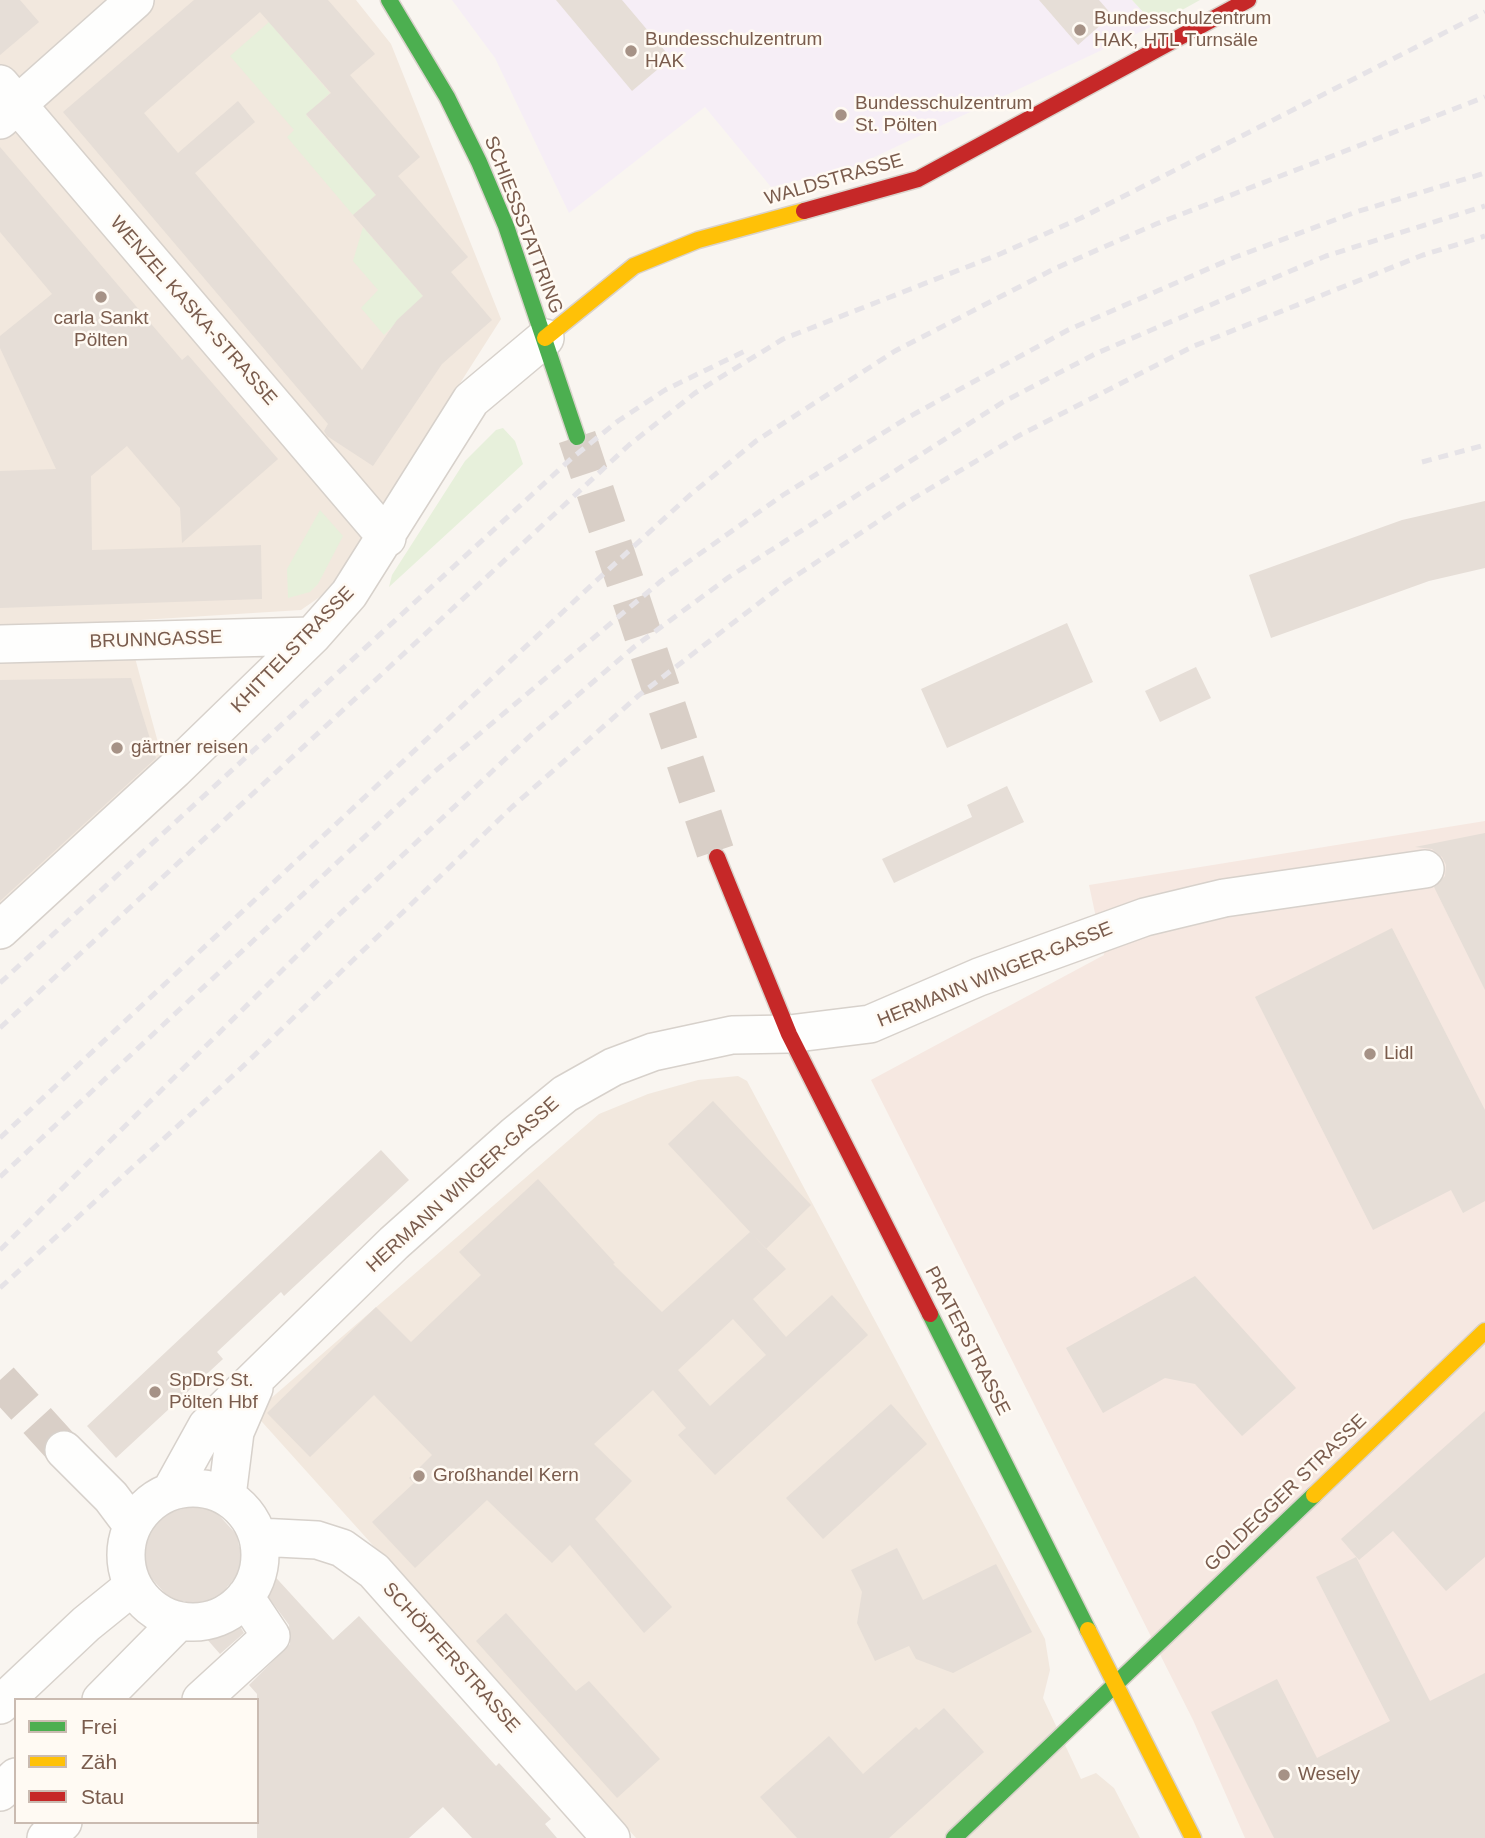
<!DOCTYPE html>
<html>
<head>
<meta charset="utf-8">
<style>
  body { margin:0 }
  #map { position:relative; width:1485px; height:1838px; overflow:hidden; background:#f9f5f0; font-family:Arial,sans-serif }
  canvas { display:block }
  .legend { position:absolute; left:14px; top:1698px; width:245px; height:126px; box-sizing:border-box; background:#fffaf3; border:2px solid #cabbb1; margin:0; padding:9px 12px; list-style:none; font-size:21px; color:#7a5c4d }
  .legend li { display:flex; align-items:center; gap:14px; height:35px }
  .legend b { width:35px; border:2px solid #cabbb1 }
</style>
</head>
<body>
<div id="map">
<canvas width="1485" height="1838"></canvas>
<ul class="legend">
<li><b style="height:9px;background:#4caf50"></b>Frei</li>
<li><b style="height:9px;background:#ffc107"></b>Zäh</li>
<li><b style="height:9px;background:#c62828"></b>Stau</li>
</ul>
</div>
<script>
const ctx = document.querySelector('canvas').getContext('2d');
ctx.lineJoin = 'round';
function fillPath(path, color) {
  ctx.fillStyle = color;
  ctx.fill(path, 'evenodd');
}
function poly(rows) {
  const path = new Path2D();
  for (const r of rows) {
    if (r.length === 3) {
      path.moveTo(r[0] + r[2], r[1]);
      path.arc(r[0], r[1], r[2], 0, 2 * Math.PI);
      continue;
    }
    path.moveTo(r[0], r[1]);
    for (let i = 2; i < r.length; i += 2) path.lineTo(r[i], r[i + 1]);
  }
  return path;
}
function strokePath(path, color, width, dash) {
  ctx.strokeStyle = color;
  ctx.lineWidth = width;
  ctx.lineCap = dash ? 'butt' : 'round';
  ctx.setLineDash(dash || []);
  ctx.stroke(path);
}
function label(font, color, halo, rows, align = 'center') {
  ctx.font = font + ' Arial,sans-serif';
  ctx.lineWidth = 5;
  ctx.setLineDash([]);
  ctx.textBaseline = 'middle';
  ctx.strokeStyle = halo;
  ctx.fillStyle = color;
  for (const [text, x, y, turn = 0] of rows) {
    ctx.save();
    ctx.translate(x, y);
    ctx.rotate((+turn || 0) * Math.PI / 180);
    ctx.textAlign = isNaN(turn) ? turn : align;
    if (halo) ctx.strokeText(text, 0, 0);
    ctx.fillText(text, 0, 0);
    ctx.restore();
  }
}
fillPath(poly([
  [0,0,356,0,391,44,501,319,327,592,301,610,125,621,163,761,0,908],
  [738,1076,747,1081,1045,1639,1050,1670,1043,1698,1081,1779,1096,1773,1114,1788,1140,1838,636,1838,254,1413,599,1114,648,1094,698,1080]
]), '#f2e8de');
fillPath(poly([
  [1485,821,1485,1838,1245,1838,1193,1720,871,1080,1104,955,1089,885]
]), '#f6e8e1');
fillPath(poly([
  [452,0,1132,0,1155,25,851,168,771,187,705,107,569,213,495,58]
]), '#f6eef6');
fillPath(poly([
  [1132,0,1200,0,1155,25],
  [269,22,330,93,306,115,376,195,353,215,287,137,294,130,230,56],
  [363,227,423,296,384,335,361,308,378,290,353,261],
  [503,428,515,441,523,464,389,587,392,575,465,461,496,430],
  [320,510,343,536,318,584,310,592,288,598,287,569]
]), '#e7f0db');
fillPath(poly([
  [0,0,20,0,39,22,0,55],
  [194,0,328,0,375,54,350,75,420,157,398,176,468,257,451,272,492,320,442,364,373,466,327,436,324,431,328,424,63,112],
  [260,12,331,93,306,114,376,195,353,215,423,296,397,320,362,370,195,173,255,122,238,101,178,153,144,113],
  [556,0,622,0,671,58,632,91],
  [1039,0,1099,0,1112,15,1078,45],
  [0,147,182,360,188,355,278,459,182,543,180,508,127,446,91,476,92,550,261,545,262,599,0,608,0,471,56,469,0,348,0,336,52,294,0,232],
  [1485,501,1485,568,1429,581,1271,638,1249,575,1402,520],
  [1067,623,1093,682,947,748,921,689],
  [1196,667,1211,698,1160,722,1145,691],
  [131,678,156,758,0,901,0,680],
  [1007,786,1024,822,894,883,882,859,972,817,967,805],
  [1485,833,1485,990,1434,887,1445,876,1446,865,1442,857,1432,849,1415,847],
  [1392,928,1485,1110,1485,1201,1463,1213,1451,1190,1373,1230,1255,997],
  [713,1101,811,1205,766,1249,668,1144],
  [381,1150,409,1180,284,1296,281,1292,217,1352,223,1359,116,1458,87,1426],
  [538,1179,615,1263,613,1264,662,1312,750,1232,786,1269,753,1299,786,1337,832,1295,868,1335,715,1475,678,1435,686,1428,653,1390,594,1444,632,1481,595,1519,672,1607,644,1633,570,1545,552,1563,487,1500,415,1568,372,1522,414,1483,409,1478,432,1455,374,1395,310,1457,267,1413,376,1307,411,1342,481,1275,459,1252],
  [733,1319,766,1355,710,1406,678,1370],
  [1195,1276,1296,1388,1242,1436,1195,1384,1165,1378,1103,1413,1066,1348],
  [891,1404,927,1444,823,1539,786,1498],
  [1485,1411,1485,1557,1446,1591,1393,1531,1359,1560,1341,1539],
  [196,1490,237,1535,239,1546,246,1554,258,1558,333,1640,359,1616,496,1766,499,1763,551,1819,545,1824,557,1838,472,1838,443,1807,409,1838,257,1838,257,1694,249,1685,290,1644,289,1625,255,1579,244,1576,234,1579,227,1587,224,1599,244,1633,220,1654,198,1629,199,1616,194,1607,184,1601,172,1601,123,1547,145,1541,151,1533,152,1521,164,1510,172,1512,182,1509],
  [897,1548,923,1600,996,1564,1032,1632,953,1673,916,1659,909,1646,875,1661,857,1623,862,1592,851,1570],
  [1356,1557,1430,1701,1485,1673,1485,1838,1274,1838,1211,1712,1277,1679,1317,1758,1390,1721,1316,1577],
  [506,1613,576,1691,589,1681,660,1759,617,1798,476,1641],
  [944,1708,984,1752,889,1838,797,1838,760,1797,829,1736,863,1774,916,1727,919,1730]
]), '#e6ded7');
strokePath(poly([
  [0,1380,64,1450]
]), '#d9cfc7', 37, [37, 18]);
strokePath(poly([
  [577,437,717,857]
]), '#d9cfc7', 38, [38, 19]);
const street = poly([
  [0,84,387,538],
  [0,120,135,0],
  [0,644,312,636],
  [0,930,174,770,312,636,349,594,471,400,545,338],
  [64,1450,111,1497,132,1525],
  [193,1555,67],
  [171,1491,207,1426,394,1243,515,1135,565,1094,613,1067,653,1052,732,1035,789,1034,870,1024,979,977,1145,917,1224,898,1425,869],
  [227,1496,235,1432,254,1388],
  [258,1537,317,1540,342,1548,374,1571,611,1838],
  [101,1700,179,1621],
  [201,1700,271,1636,245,1597],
  [0,1705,86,1624,133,1586],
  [0,1792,16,1777],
  [46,1838,63,1822]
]);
const fast = poly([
  [389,0,447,97,479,162,506,226,577,437],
  [930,1314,1088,1630],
  [954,1838,1314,1495]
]);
const slow = poly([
  [545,338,634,266,698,240,804,211],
  [1314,1495,1485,1331],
  [1088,1630,1193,1838]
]);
const jam = poly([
  [804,211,918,179,1248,0],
  [717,857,789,1034,930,1314]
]);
strokePath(street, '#d7d1cb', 40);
strokePath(fast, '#d9d2cb', 19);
strokePath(slow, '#d9d2cb', 19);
strokePath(jam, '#d9d2cb', 19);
strokePath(street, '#fefefd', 37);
strokePath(fast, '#4caf50', 16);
strokePath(slow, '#ffc107', 16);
strokePath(jam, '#c62828', 16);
strokePath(poly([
  [1422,462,1485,445],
  [0,983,572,458,618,421,665,390,747,350],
  [0,1028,629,445,695,393,783,339,1000,254,1081,218,1485,12],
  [0,1138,597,580,690,495,756,441,895,351,1054,269,1156,224,1485,97],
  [0,1177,433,773,661,581,783,495,907,418,1068,330,1233,258,1356,212,1485,173],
  [0,1250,330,923,531,735,634,647,729,577,1003,402,1097,353,1326,256,1485,206],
  [0,1288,237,1072,512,807,638,696,785,583,909,501,1020,435,1194,346,1423,255,1485,236]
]), '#e6e3e7', 5, [10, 7]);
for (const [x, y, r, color] of [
  [1080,30,7,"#a69286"],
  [631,51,7,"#a69286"],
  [841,115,7,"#a69286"],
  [101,297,7,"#a69286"],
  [117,748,7,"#a69286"],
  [1370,1054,7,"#a69286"],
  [155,1392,7,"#a69286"],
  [419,1476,7,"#a69286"],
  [1284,1775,7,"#a69286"]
]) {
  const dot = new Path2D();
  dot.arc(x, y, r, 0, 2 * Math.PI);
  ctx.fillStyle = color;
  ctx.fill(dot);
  strokePath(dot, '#fffaf3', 2.5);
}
label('19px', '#7a5c4d', '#fffaf3', [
  ["Bundesschulzentrum",1094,19],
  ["HAK, HTL Turnsäle",1094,41],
  ["Bundesschulzentrum",645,40],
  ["HAK",645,62],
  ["Bundesschulzentrum",855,104],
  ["St. Pölten",855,126],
  ["carla Sankt",101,319,"center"],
  ["Pölten",101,341,"center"],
  ["gärtner reisen",131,748],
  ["Lidl",1384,1054],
  ["SpDrS St.",169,1381],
  ["Pölten Hbf",169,1403],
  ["Großhandel Kern",433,1476],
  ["Wesely",1298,1775]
], 'left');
label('19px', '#7a5c4d', '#fffaf3', [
  ["WALDSTRASSE",834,180,-16],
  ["SCHIESSSTATTRING",523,225,69],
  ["WENZEL KASKA-STRASSE",193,311,49],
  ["BRUNNGASSE",156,640,-2],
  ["KHITTELSTRASSE",293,650,-46],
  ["HERMANN WINGER-GASSE",995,975,-22],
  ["HERMANN WINGER-GASSE",463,1185,-42],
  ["PRATERSTRASSE",967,1341,63],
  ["GOLDEGGER STRASSE",1286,1493,-44],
  ["SCHÖPFERSTRASSE",451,1658,48]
]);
</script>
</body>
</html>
